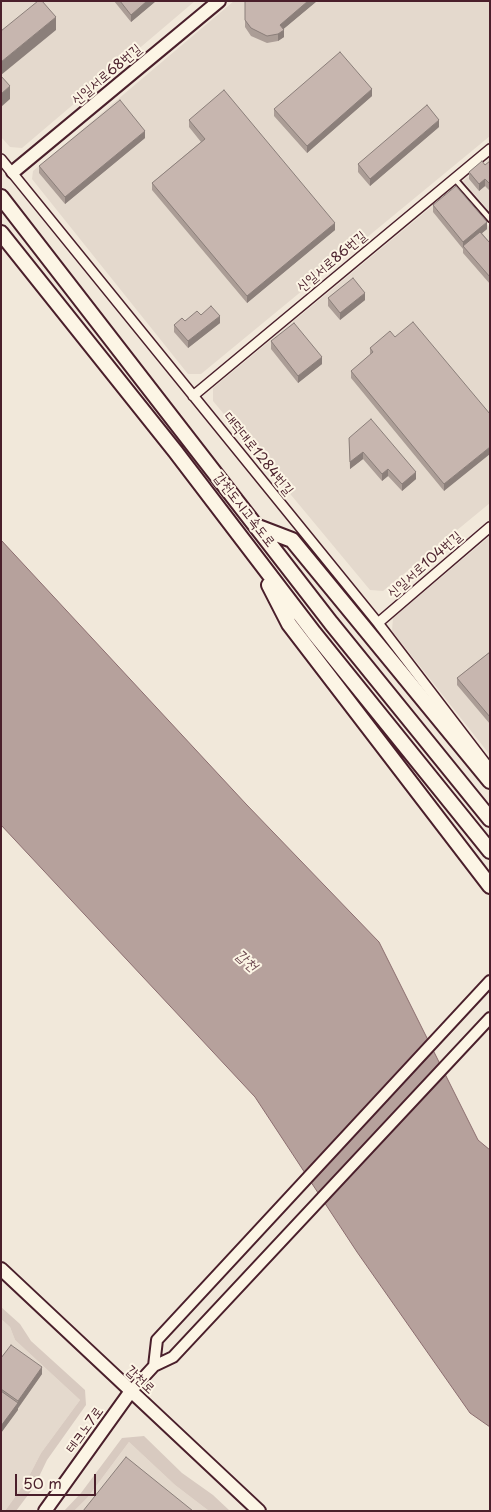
<!DOCTYPE html>
<html>
<head>
<meta charset="utf-8">
<style>
  body { margin:0 }
  #map { position:relative; width:491px; height:1512px; overflow:hidden; background:#f1e8da; font-family:"Playpen Sans",sans-serif }
  canvas { display:block }
  .frame { position:absolute; inset:0; border:2px solid #4a1f2b; pointer-events:none }
  .scale { position:absolute; left:15px; top:1474px; width:81px; height:22px; box-sizing:border-box; border:2px solid #4a1f2b; border-top:0; padding-left:6px; font-size:15px; line-height:18px; white-space:nowrap; color:#4a1f2b; -webkit-text-stroke:4px #fcf5e5; paint-order:stroke }
</style>
</head>
<body>
<div id="map">
<canvas width="491" height="1512"></canvas>
<div class="frame"></div>
<div class="scale">50 m</div>
</div>
<script>
const ctx = document.querySelector('canvas').getContext('2d');
ctx.lineJoin = 'round';
function fillPath(path, color) {
  ctx.fillStyle = color;
  ctx.fill(path, 'evenodd');
}
function poly(rows) {
  const path = new Path2D();
  for (const r of rows) {
    path.moveTo(r[0], r[1]);
    for (let i = 2; i < r.length; i += 2) path.lineTo(r[i], r[i + 1]);
  }
  return path;
}
function strokePath(path, color, width, dash) {
  ctx.strokeStyle = color;
  ctx.lineWidth = width;
  ctx.lineCap = dash ? 'butt' : 'round';
  ctx.setLineDash(dash || []);
  ctx.stroke(path);
}
function label(font, color, halo, rows, align = 'center') {
  ctx.font = font + ' "Playpen Sans","Poor Story",sans-serif';
  ctx.lineWidth = 4;
  ctx.setLineDash([]);
  ctx.textBaseline = 'middle';
  ctx.strokeStyle = halo;
  ctx.fillStyle = color;
  for (const [text, x, y, turn = 0] of rows) {
    ctx.save();
    ctx.translate(x, y);
    ctx.rotate((+turn || 0) * Math.PI / 180);
    ctx.textAlign = isNaN(turn) ? turn : align;
    if (halo) ctx.strokeText(text, 0, 0);
    ctx.fillText(text, 0, 0);
    ctx.restore();
  }
}
fillPath(poly([
  [1,1,195,1,22,148,10,147,1,137],
  [234,1,490,1,490,136,201,374,188,374,32,179,33,171],
  [490,158,490,212,463,181],
  [454,188,490,228,490,503,383,591,370,590,213,401,213,388],
  [490,536,490,755,392,631,393,618],
  [1,1319,10,1327,15,1340,80,1400,41,1453,27,1480,5,1511,1,1511],
  [129,1442,175,1485,209,1511,74,1511,88,1497]
]), '#e4d9cd');
fillPath(poly([
  [1,1307,20,1324,31,1341,85,1390,86,1405,47,1460,34,1487,16,1511,5,1511,27,1480,41,1453,80,1400,15,1340,10,1327,1,1319],
  [144,1436,182,1473,213,1495,230,1511,209,1511,175,1485,129,1442,88,1497,74,1511,64,1511,81,1493,122,1438]
]), '#d8cac0');
const water = poly([
  [1,540,246,804,379,942,478,1140,490,1150,490,1427,470,1413,357,1252,255,1097,1,825,1,540]
]);
fillPath(water, '#b6a19c');
strokePath(water, '#8b6d6f', 1);
const service = poly([
  [454,178,490,219]
]);
const minor = poly([
  [1,159,378,623,490,769],
  [193,396,490,149],
  [378,623,490,527]
]);
const tertiary = poly([
  [154,1366,157,1340,490,981],
  [131,1391,154,1366,173,1357,490,1018]
]);
const secondary = poly([
  [13,172,219,1],
  [1,1269,259,1511],
  [45,1511,131,1391]
]);
const trunk = poly([
  [1,197,331,623,490,819],
  [1,233,175,451,314,633,490,851],
  [258,527,292,540,490,781],
  [269,585,289,624,490,886]
]);
strokePath(service, '#4a1f2b', 8);
strokePath(minor, '#4a1f2b', 12);
strokePath(tertiary, '#4a1f2b', 14);
strokePath(secondary, '#4a1f2b', 16);
strokePath(trunk, '#4a1f2b', 18);
strokePath(service, '#fcf5e5', 4.5);
strokePath(minor, '#fcf5e5', 9);
strokePath(tertiary, '#fcf5e5', 10);
strokePath(secondary, '#fcf5e5', 12);
strokePath(trunk, '#fcf5e5', 14);
fillPath(poly([
  [114,1,156,1,131,22],
  [245,1,317,1,283,29,284,37,278,41,267,43,251,36,245,27],
  [372,96,307,153,274,116,274,109],
  [189,120,335,230,247,303,152,190,152,183,201,142,189,127],
  [439,127,370,186,358,172,358,164],
  [145,138,65,204,39,173,39,166],
  [490,161,490,191,485,186,479,191,469,179,469,172,485,165],
  [433,205,487,229,482,233,490,243,490,284,463,253,463,249,433,212],
  [328,298,365,300,340,320,328,306],
  [201,315,220,323,188,348,174,332,174,325],
  [395,337,490,414,444,491,351,378,351,371,370,355,370,348],
  [271,341,322,364,298,383,271,349],
  [349,438,416,479,402,491,388,476,382,481,363,459,350,469],
  [490,652,490,724,457,685,457,678],
  [1,1358,42,1374,1,1433]
]), '#ab9d96');
fillPath(poly([
  [147,1,156,1,131,22,131,15],
  [308,1,317,1,280,32,280,25],
  [56,17,56,30,1,75,1,62],
  [284,30,284,37,278,41,278,34],
  [10,86,10,99,1,107,1,94],
  [372,89,372,96,307,153,307,146],
  [439,120,439,127,370,186,370,179],
  [145,131,145,138,65,204,65,197],
  [485,179,485,186,479,191,479,184],
  [487,222,487,229,465,247,463,246,463,249,463,242],
  [335,223,335,230,247,303,247,296],
  [365,293,365,300,340,320,340,313],
  [220,316,220,323,188,348,188,341],
  [322,357,322,364,298,383,298,376],
  [490,447,490,454,444,491,444,484],
  [363,452,363,459,350,469,350,462],
  [388,469,388,476,382,481,382,474],
  [416,472,416,479,402,491,402,484],
  [42,1367,42,1374,18,1408,18,1401],
  [18,1403,18,1410,1,1433,1,1426]
]), '#8b7f7a');
const building = poly([
  [38,1,42,1,56,17,1,62,1,31,38,1],
  [120,1,147,1,131,15,120,1],
  [245,1,308,1,280,25,284,30,278,34,267,36,251,28,245,20,245,1],
  [340,52,372,89,307,146,274,109,340,52],
  [1,76,10,86,1,94,1,76],
  [224,90,335,223,247,296,152,183,205,139,189,120,224,90],
  [120,100,145,131,65,197,39,166,120,100],
  [427,105,439,120,370,179,358,164,427,105],
  [482,161,485,165,490,161,490,184,485,179,479,184,469,172,482,161],
  [456,186,487,222,463,242,433,205,456,186],
  [480,232,490,243,490,277,463,246,480,232],
  [353,278,365,293,340,313,328,298,353,278],
  [211,306,220,316,188,341,174,325,182,318,185,321,197,311,201,315,211,306],
  [413,322,490,414,490,447,444,484,351,371,373,352,370,348,390,331,395,337,413,322],
  [294,323,322,357,298,376,271,341,294,323],
  [371,419,416,472,402,484,388,469,382,474,363,452,350,462,349,438,371,419],
  [490,652,490,717,457,678,490,652],
  [11,1345,42,1367,18,1401,1,1389,1,1358,11,1345],
  [1,1391,18,1403,1,1426,1,1391],
  [126,1457,193,1511,83,1511,126,1457]
]);
fillPath(building, '#c7b6af');
strokePath(building, '#8b7f7a', 1);
label('14px', '#4a1f2b', '#fcf5e5', [
  ["신일서로68번길",107,75,-40],
  ["신일서로86번길",332,262,-40],
  ["대덕대로1284번길",258,454,51],
  ["갑천도시고속도로",244,510,52],
  ["신일서로104번길",425,565,-41],
  ["갑천로",140,1380,43],
  ["테크노7로",85,1430,-54]
]);
label('italic 15px', '#704c53', '#fcf5e5', [
  ["갑천",246,961,42]
]);
</script>
</body>
</html>
